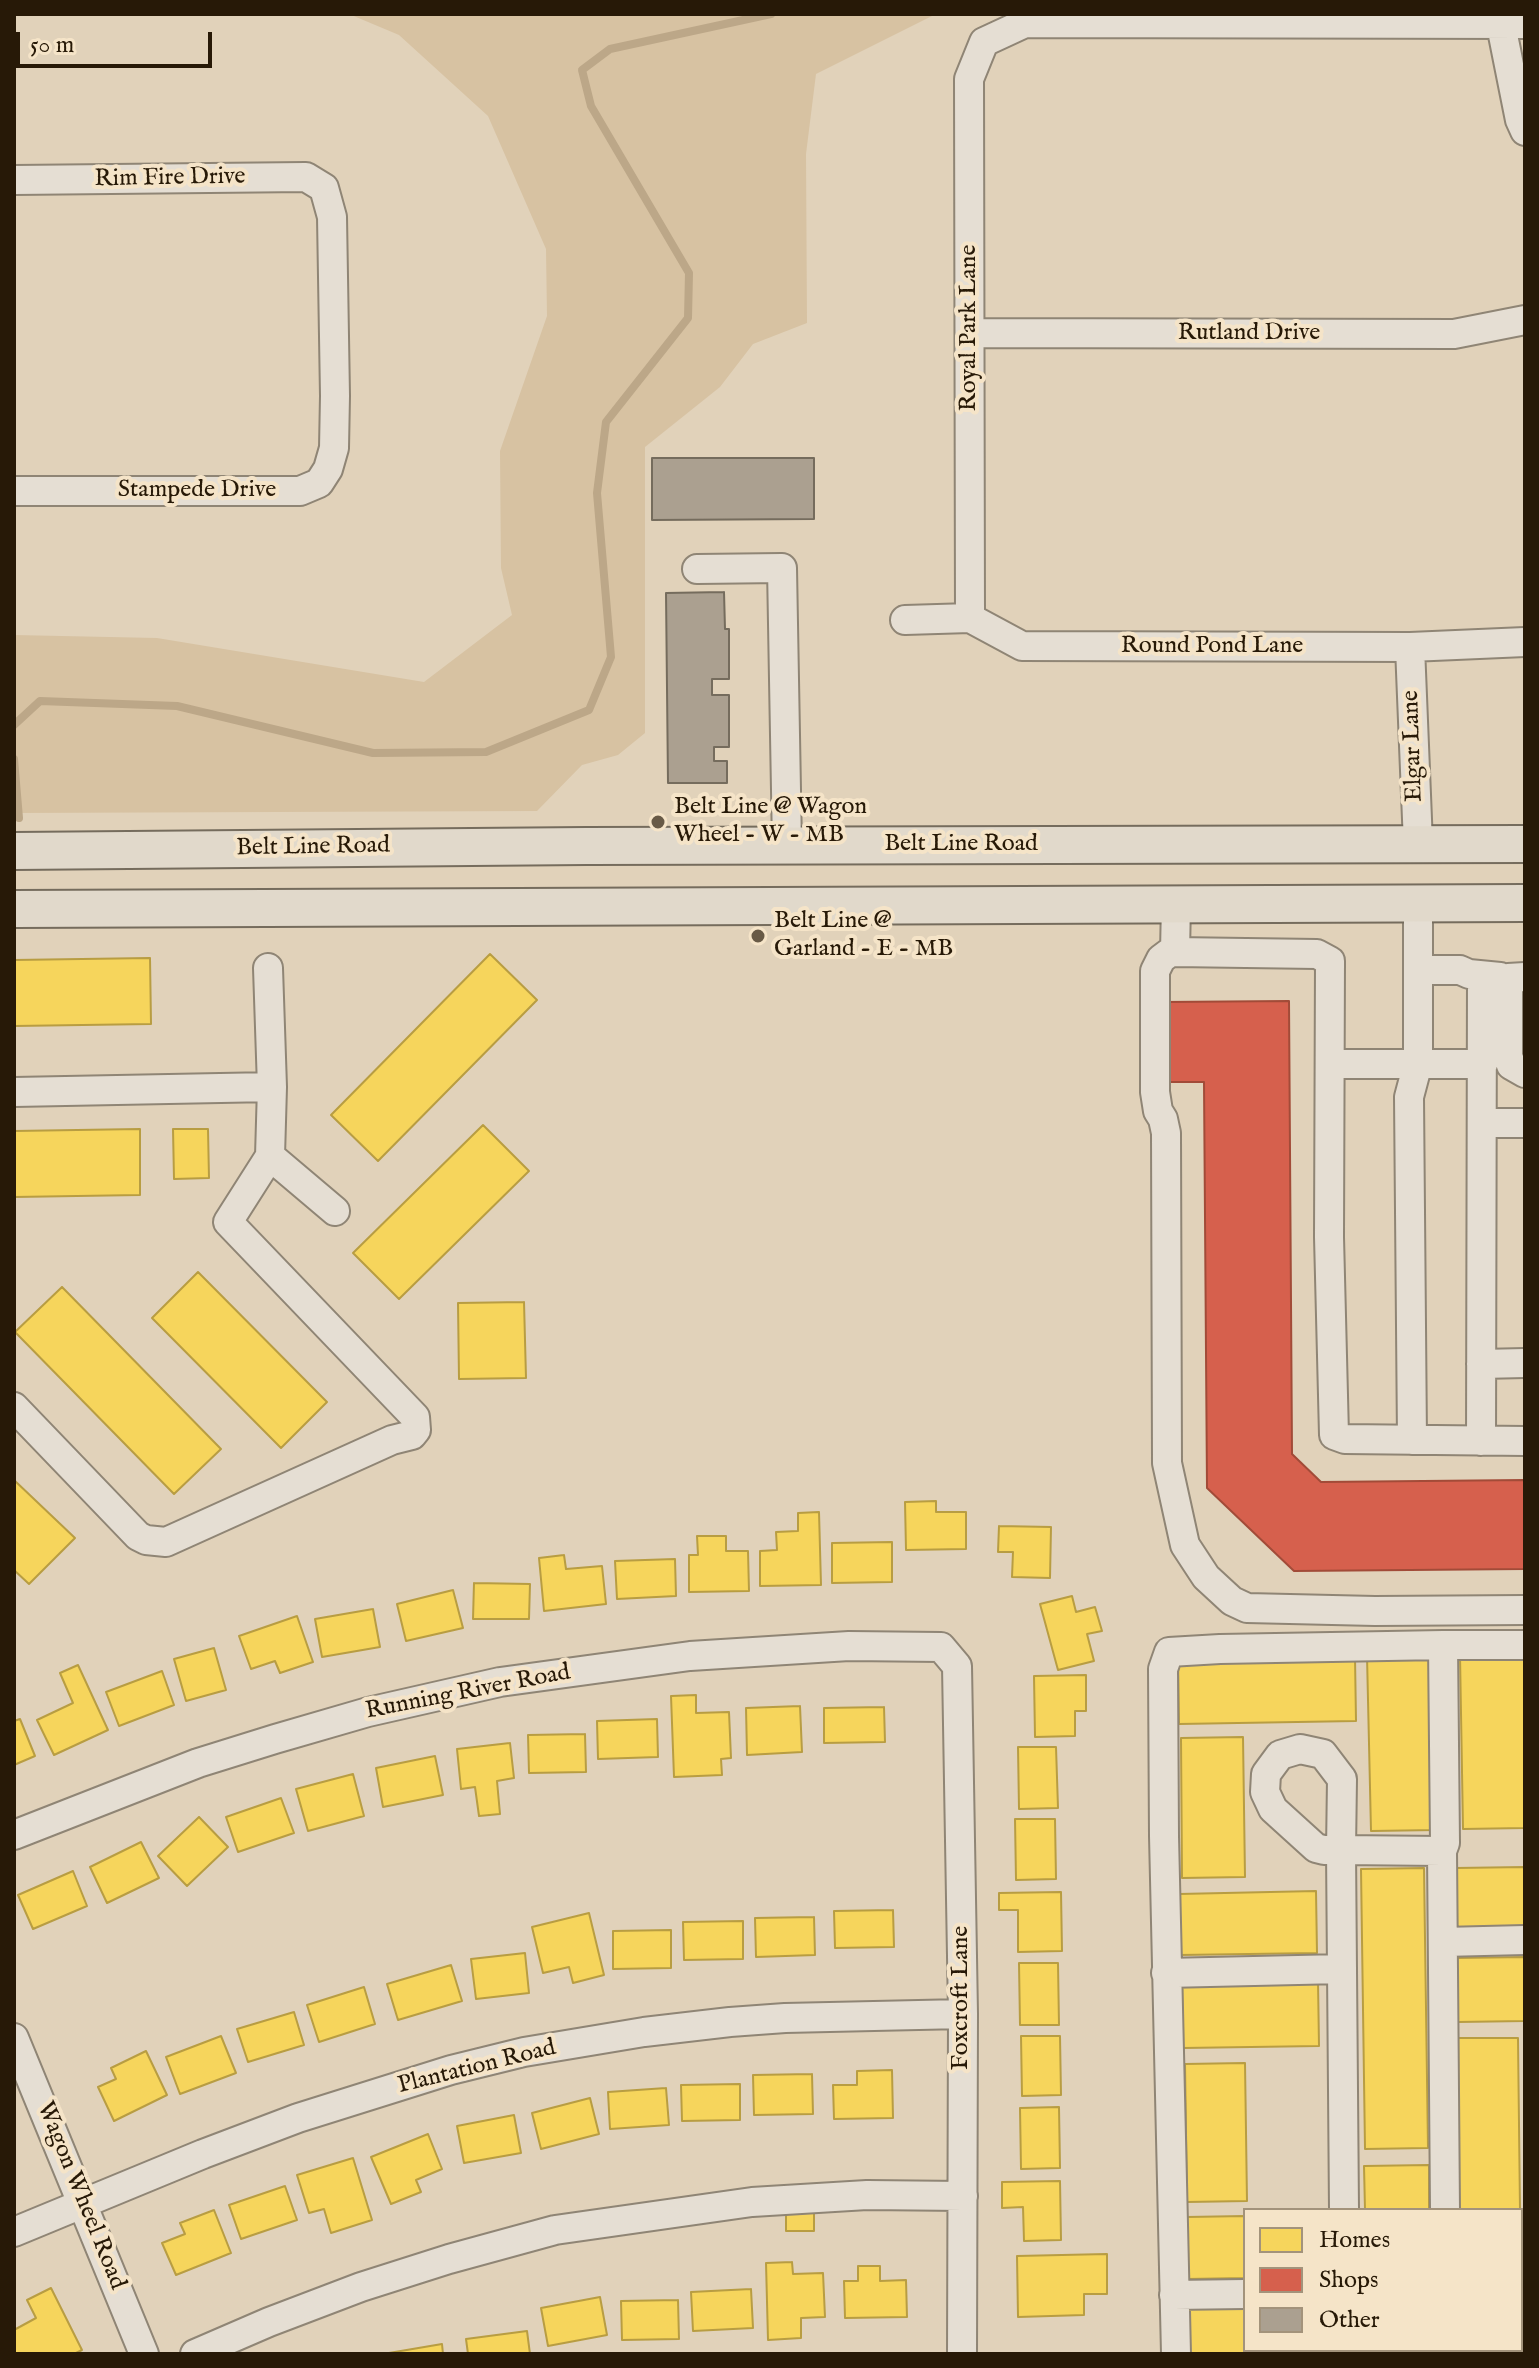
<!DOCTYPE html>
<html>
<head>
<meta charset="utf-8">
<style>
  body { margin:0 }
  #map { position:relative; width:1539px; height:2368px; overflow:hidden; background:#e1d2ba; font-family:"IM FELL English",serif }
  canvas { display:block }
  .frame { position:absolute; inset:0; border:16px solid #271907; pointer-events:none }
  .legend { position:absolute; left:1243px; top:2208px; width:280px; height:144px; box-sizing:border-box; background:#f5e4c8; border:2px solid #a3937b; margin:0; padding:10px 14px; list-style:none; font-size:24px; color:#271907 }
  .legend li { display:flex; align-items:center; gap:16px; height:40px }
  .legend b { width:40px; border:2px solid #a3937b }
  .scale { position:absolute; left:16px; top:32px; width:196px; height:36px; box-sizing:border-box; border:4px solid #271907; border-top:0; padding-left:10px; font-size:24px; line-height:28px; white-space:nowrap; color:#271907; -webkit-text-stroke:6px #f5e4c8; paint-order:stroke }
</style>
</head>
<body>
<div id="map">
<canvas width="1539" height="2368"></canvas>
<div class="frame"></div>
<ul class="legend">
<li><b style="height:22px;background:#f6d55c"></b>Homes</li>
<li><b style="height:22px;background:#d6604d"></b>Shops</li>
<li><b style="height:22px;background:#aba090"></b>Other</li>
</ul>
<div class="scale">50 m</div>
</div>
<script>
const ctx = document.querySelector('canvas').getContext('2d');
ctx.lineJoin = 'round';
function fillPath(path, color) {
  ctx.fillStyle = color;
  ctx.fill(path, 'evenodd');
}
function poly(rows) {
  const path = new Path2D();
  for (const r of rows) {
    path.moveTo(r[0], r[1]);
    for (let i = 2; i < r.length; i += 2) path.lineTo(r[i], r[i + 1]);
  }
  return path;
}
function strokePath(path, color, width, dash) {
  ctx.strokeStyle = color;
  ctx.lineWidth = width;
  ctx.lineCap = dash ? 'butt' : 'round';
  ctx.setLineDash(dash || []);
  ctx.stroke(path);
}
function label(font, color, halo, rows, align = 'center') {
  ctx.font = font + ' "IM FELL English",serif';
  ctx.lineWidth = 8;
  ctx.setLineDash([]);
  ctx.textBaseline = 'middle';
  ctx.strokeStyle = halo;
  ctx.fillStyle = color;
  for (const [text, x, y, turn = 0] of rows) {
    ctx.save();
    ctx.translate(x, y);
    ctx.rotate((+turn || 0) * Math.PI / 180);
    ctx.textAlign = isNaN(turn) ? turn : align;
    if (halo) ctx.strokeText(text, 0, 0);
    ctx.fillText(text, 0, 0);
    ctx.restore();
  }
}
fillPath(poly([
  [349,14,936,14,816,74,806,154,807,323,753,344,720,387,645,447,645,733,618,755,582,765,537,811,14,813,14,635,157,638,424,682,512,615,501,568,500,451,547,316,546,249,488,116,399,35]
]), '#d7c2a2');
const homes = poly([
  [490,954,537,1000,378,1161,331,1115,490,954],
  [150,958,151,1024,14,1026,14,960,150,958],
  [483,1125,529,1171,399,1299,353,1253,483,1125],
  [140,1129,140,1195,14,1197,14,1131,140,1129],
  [173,1129,208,1129,209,1178,174,1179,173,1129],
  [198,1272,327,1402,281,1448,152,1318,198,1272],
  [62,1287,221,1449,174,1494,15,1332,62,1287],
  [524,1302,526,1378,459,1379,458,1303,524,1302],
  [14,1480,75,1538,29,1584,14,1570,14,1480],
  [936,1501,936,1512,966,1512,966,1549,906,1550,905,1502,936,1501],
  [819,1512,821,1585,760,1586,760,1551,777,1550,776,1532,798,1531,798,1513,819,1512],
  [999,1526,1051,1527,1050,1578,1012,1577,1013,1552,998,1552,999,1526],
  [697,1536,726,1536,726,1551,748,1551,749,1591,689,1592,689,1555,698,1555,697,1536],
  [892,1542,892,1582,832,1583,832,1543,892,1542],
  [564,1555,566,1569,602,1566,606,1604,544,1611,539,1558,564,1555],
  [675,1559,676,1596,617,1599,615,1561,675,1559],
  [474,1583,530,1584,529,1619,473,1619,474,1583],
  [453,1590,463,1628,406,1641,397,1604,453,1590],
  [1072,1596,1076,1612,1095,1607,1102,1631,1087,1634,1094,1661,1058,1670,1040,1604,1072,1596],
  [373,1609,380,1647,322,1657,315,1619,373,1609],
  [297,1616,313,1662,280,1673,275,1661,251,1669,239,1636,297,1616],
  [214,1648,226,1690,186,1701,174,1659,214,1648],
  [1524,1654,1525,1828,1463,1829,1460,1655,1524,1654],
  [1432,1655,1436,1830,1371,1831,1367,1656,1432,1655],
  [1355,1657,1356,1721,1179,1724,1178,1660,1355,1657],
  [78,1665,108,1730,54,1755,37,1720,73,1703,60,1673,78,1665],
  [162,1671,174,1705,119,1726,106,1692,162,1671],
  [1086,1675,1086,1711,1075,1711,1075,1736,1035,1737,1034,1676,1086,1675],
  [696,1695,696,1713,729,1712,731,1758,721,1759,722,1775,674,1777,671,1696,696,1695],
  [800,1706,802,1752,747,1755,746,1708,800,1706],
  [884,1707,885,1742,824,1743,824,1708,884,1707],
  [20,1719,35,1756,14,1765,14,1721,20,1719],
  [657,1719,658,1757,598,1759,597,1721,657,1719],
  [585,1734,586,1772,529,1773,528,1735,585,1734],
  [1243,1737,1245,1877,1182,1878,1181,1738,1243,1737],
  [510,1743,514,1778,497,1781,500,1814,479,1816,475,1787,461,1789,457,1749,510,1743],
  [1018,1747,1056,1747,1058,1808,1019,1809,1018,1747],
  [435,1756,443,1795,383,1807,376,1768,435,1756],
  [353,1774,364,1816,308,1831,296,1789,353,1774],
  [281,1798,294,1833,238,1852,226,1817,281,1798],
  [199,1817,228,1847,187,1886,158,1856,199,1817],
  [1015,1819,1055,1819,1056,1879,1016,1880,1015,1819],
  [141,1842,159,1878,107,1903,90,1867,141,1842],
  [1525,1867,1525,1929,1457,1930,1456,1868,1525,1867],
  [1424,1868,1428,2148,1365,2149,1361,1869,1424,1868],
  [73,1871,87,1906,33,1929,18,1895,73,1871],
  [1316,1891,1317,1953,1180,1955,1179,1894,1316,1891],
  [1061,1892,1062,1951,1018,1952,1018,1910,999,1910,999,1893,1061,1892],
  [893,1910,894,1947,835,1948,834,1911,893,1910],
  [589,1913,604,1975,573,1983,569,1967,543,1973,532,1927,589,1913],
  [814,1917,815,1955,756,1957,755,1918,814,1917],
  [743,1921,743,1959,684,1960,683,1922,743,1921],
  [671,1930,671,1968,613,1969,613,1931,671,1930],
  [525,1953,529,1993,476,1999,471,1959,525,1953],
  [1525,1957,1525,2021,1458,2022,1457,1958,1525,1957],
  [1019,1963,1058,1963,1059,2025,1020,2025,1019,1963],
  [451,1965,462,2001,398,2020,387,1984,451,1965],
  [1318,1981,1319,2046,1183,2048,1182,1983,1318,1981],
  [364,1987,375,2024,319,2042,307,2005,364,1987],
  [294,2012,304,2045,248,2062,237,2029,294,2012],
  [221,2036,236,2073,180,2094,166,2057,221,2036],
  [1021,2036,1060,2036,1061,2095,1022,2096,1021,2036],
  [1456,2038,1518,2038,1520,2210,1458,2210,1456,2038],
  [146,2051,167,2095,114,2121,98,2087,116,2079,111,2068,146,2051],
  [1245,2063,1247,2201,1187,2202,1185,2064,1245,2063],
  [892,2070,893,2118,834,2119,833,2085,857,2085,857,2071,892,2070],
  [812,2074,813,2114,754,2115,753,2075,812,2074],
  [740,2084,740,2120,682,2121,681,2085,740,2084],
  [666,2088,669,2125,610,2129,608,2092,666,2088],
  [590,2098,599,2134,541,2149,532,2113,590,2098],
  [1059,2107,1060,2168,1021,2169,1020,2108,1059,2107],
  [514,2115,521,2153,464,2163,457,2126,514,2115],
  [428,2134,442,2169,416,2180,421,2192,391,2204,371,2157,428,2134],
  [353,2158,372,2220,331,2233,324,2209,309,2213,297,2175,353,2158],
  [1429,2165,1429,2210,1365,2210,1364,2166,1429,2165],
  [1060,2181,1061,2240,1024,2241,1023,2207,1002,2208,1002,2182,1060,2181],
  [285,2186,297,2220,241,2239,229,2205,285,2186],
  [214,2210,231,2253,176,2275,162,2243,185,2234,180,2223,214,2210],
  [786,2212,814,2212,814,2231,786,2231,786,2212],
  [1245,2216,1245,2278,1187,2279,1187,2217,1245,2216],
  [1107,2254,1107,2294,1084,2294,1084,2315,1018,2317,1017,2256,1107,2254],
  [792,2262,793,2274,823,2273,825,2317,801,2318,801,2338,768,2340,766,2263,792,2262],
  [858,2266,880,2266,880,2281,906,2280,907,2317,845,2318,844,2281,858,2281,858,2266],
  [1521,2275,1525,2275,1525,2339,1521,2339,1521,2275],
  [51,2288,82,2350,74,2354,14,2354,14,2330,36,2318,27,2300,51,2288],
  [751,2289,753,2328,693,2331,691,2292,751,2289],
  [600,2297,607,2335,548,2346,541,2308,600,2297],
  [678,2300,679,2339,622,2340,621,2301,678,2300],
  [1245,2307,1245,2350,1327,2350,1327,2354,1189,2354,1188,2308,1245,2307],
  [527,2331,530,2354,468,2354,466,2339,527,2331],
  [442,2344,443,2354,383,2354,442,2344]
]);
fillPath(homes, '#f6d55c');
strokePath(homes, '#b89d42', 2);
const shops = poly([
  [1289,1001,1292,1454,1321,1482,1525,1480,1525,1569,1294,1571,1207,1488,1204,1082,1164,1082,1164,1002,1289,1001]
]);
fillPath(shops, '#d6604d');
strokePath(shops, '#a24b38', 2);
strokePath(poly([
  [14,725,40,701,177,706,373,753,486,752,589,710,611,657,597,493,606,422,688,318,689,273,591,106,582,70,610,49,771,14],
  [14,759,19,818]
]), '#bca788', 8);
const building = poly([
  [652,458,814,458,814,519,652,520,652,458],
  [724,592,725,629,729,629,729,679,712,679,712,695,729,695,729,747,714,747,714,761,727,761,727,783,668,783,666,593,724,592]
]);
fillPath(building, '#aba090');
strokePath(building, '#756c5d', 2);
const minor = poly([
  [1501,25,1520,120,1525,131],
  [14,180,306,177,324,188,332,217,335,396,334,448,328,469,319,483,300,491,14,491],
  [971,333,1454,334,1525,320],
  [697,569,782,568,787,846],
  [970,618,969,79,984,42,1025,23,1525,24],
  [905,620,970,618,1022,646,1410,647,1525,642],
  [1410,647,1418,844],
  [1176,903,1175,952,1169,953,1161,959,1155,971,1155,1092,1158,1111,1163,1119,1166,1133,1167,1463,1185,1545,1206,1577,1232,1601,1247,1608,1375,1611,1525,1610],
  [1175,952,1317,954,1330,961,1329,1237,1334,1435,1345,1439,1525,1441],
  [1418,970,1460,970,1469,974,1500,977],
  [1525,977,1508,978,1508,1056,1511,1065,1525,1073],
  [1331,1064,1483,1064],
  [14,1092,272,1087,268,968],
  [1482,1123,1525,1123],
  [270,1156,335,1211],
  [1481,1364,1525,1363],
  [14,1407,138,1536,146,1540,166,1542,392,1440,412,1435,416,1430,415,1417,228,1222,270,1156,272,1087],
  [1412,1440,1409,1097,1418,1063,1418,902],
  [1481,1441,1482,976],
  [1443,1645,1525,1645],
  [14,1835,198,1763,275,1739,368,1712,500,1682,690,1656,849,1646,941,1647,957,1666,963,2014,962,2354],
  [1442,1851,1445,2210],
  [1443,1942,1525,1940],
  [1166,1973,1342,1969],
  [14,2038,144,2354],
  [14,2232,203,2154,298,2118,451,2070,524,2052,644,2032,730,2022,785,2018,963,2014],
  [1521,2259,1525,2259],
  [1174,2295,1245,2294],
  [1347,2350,1347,2354],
  [1448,2350,1448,2354],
  [195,2354,269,2322,361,2287,449,2259,555,2230,752,2202,867,2195,963,2196],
  [1176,2354,1164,1836,1163,1669,1169,1652,1220,1649,1443,1645,1445,1843,1442,1851,1341,1850,1324,1850,1316,1848,1273,1809,1265,1792,1266,1774,1280,1755,1300,1749,1323,1754,1342,1779,1341,1850,1344,2210]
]);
const major = poly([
  [14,851,586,846,1525,844],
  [14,909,1525,903]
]);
strokePath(minor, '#8f8575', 32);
strokePath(major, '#756c5d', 40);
strokePath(minor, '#e5ded3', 28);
strokePath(major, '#e1d9cb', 36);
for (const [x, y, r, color] of [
  [658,822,8,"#685a46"],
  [758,936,8,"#685a46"]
]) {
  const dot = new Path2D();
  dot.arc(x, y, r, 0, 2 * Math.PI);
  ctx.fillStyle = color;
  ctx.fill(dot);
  strokePath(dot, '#f5e4c8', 3);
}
label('24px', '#271907', '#f5e4c8', [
  ["Rim Fire Drive",170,179,-1],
  ["Royal Park Lane",970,328,-90],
  ["Rutland Drive",1249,334],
  ["Stampede Drive",197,491],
  ["Round Pond Lane",1212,647],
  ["Elgar Lane",1414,746,-92],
  ["Belt Line Road",961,845],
  ["Belt Line Road",313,848,-1],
  ["Running River Road",468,1693,-11],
  ["Foxcroft Lane",962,1998,-90],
  ["Plantation Road",477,2068,-14],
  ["Wagon Wheel Road",80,2196,68]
]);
label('24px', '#271907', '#f5e4c8', [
  ["Belt Line @ Wagon",674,808],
  ["Wheel - W - MB",674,836],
  ["Belt Line @",774,922],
  ["Garland - E - MB",774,950]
], 'left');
</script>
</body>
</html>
